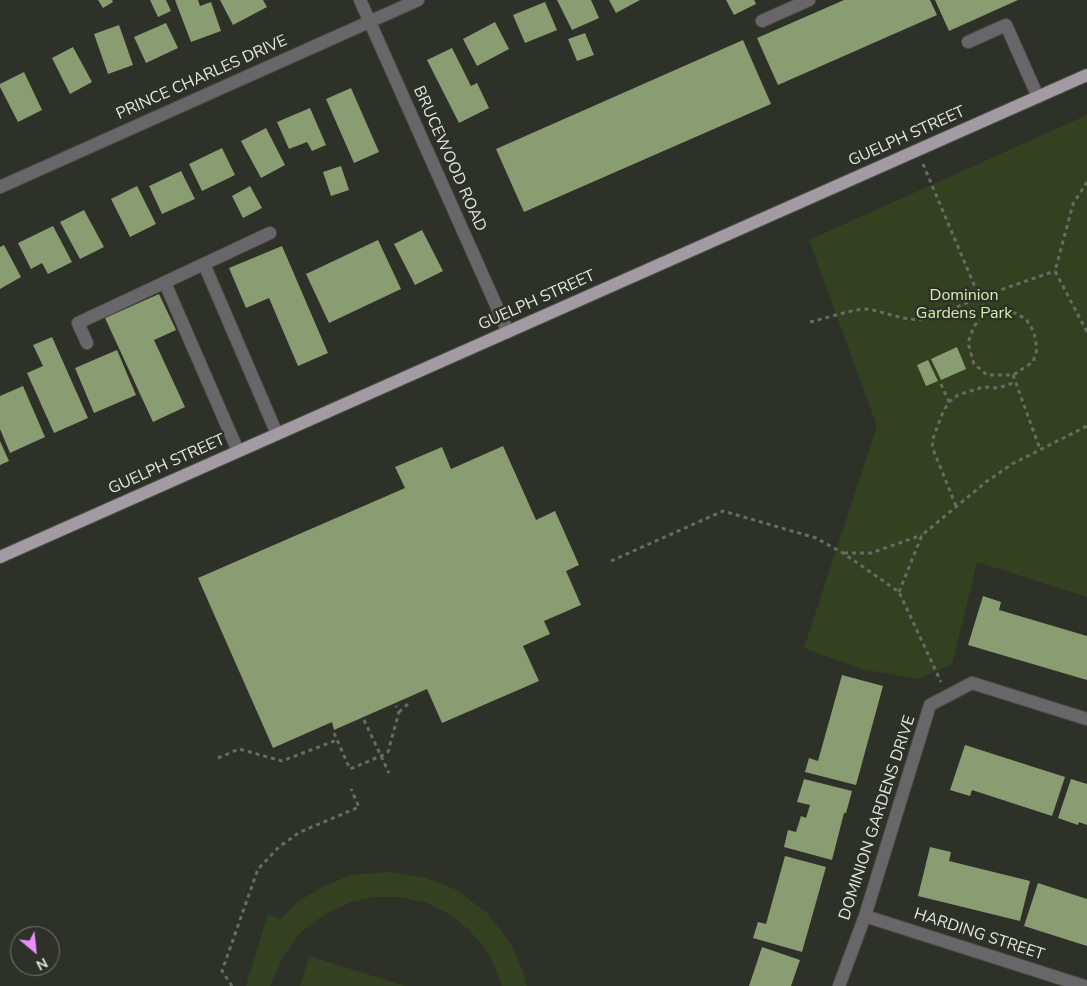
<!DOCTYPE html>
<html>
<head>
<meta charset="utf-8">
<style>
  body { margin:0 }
  #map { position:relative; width:1087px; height:986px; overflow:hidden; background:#2d3128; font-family:"Nunito Sans",sans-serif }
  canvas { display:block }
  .north { position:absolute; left:10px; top:926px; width:50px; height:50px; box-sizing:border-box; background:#2d3128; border:1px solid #767a72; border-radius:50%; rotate:152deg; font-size:14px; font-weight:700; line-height:20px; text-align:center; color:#e4e7e1 }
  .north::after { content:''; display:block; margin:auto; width:18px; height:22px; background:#e98dfe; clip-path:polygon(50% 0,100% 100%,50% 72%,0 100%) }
</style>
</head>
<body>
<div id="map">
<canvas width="1087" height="986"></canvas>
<div class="north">N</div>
</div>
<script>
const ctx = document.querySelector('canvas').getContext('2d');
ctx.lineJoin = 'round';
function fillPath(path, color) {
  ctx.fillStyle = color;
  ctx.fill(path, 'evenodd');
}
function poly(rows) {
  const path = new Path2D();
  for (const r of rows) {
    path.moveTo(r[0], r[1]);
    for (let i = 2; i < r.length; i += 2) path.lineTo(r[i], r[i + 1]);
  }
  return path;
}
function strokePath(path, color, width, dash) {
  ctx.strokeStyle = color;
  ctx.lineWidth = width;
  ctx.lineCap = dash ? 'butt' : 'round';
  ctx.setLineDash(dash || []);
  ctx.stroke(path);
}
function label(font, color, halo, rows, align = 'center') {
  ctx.font = font + ' "Nunito Sans",sans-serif';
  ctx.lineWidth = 5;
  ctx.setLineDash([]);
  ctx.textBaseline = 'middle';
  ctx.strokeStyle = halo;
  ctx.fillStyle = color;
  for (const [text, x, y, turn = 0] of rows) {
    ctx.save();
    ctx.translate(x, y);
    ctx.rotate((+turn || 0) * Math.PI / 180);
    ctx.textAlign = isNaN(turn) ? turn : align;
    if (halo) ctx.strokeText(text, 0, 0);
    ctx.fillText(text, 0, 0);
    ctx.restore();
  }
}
fillPath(poly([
  [1087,115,1087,597,977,562,952,664,918,679,862,669,804,648,877,426,809,240],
  [389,872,426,878,457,890,487,913,511,944,523,971,527,986,502,986,493,963,483,946,468,929,449,914,427,903,400,897,373,897,349,903,325,914,301,932,284,955,270,986,246,986,268,914,280,919,299,901,322,887,351,875],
  [309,956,405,986,300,986]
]), '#344120');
fillPath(poly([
  [98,0,112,0,113,2,103,8],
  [150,0,166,0,171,11,158,17],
  [175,0,198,0,200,6,211,2,221,31,191,42],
  [220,0,263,0,267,7,233,25],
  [557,0,591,0,599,18,572,30],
  [609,0,640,0,616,13],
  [726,0,754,0,756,4,734,15],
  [844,0,930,0,937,15,778,85,757,38],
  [935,0,1018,0,949,31],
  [545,2,557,30,525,43,513,15],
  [495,22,509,49,477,66,463,39],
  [166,23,178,48,146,63,134,37],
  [119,25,133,65,108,74,94,34],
  [585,33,594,55,577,61,568,39],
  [743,40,771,104,524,212,496,149],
  [73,47,92,82,70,94,52,58],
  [452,48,471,86,477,83,489,108,459,123,427,60],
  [24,72,42,110,18,122,0,87,0,84],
  [351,88,379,152,354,163,326,99],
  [310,108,326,145,312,151,307,142,289,149,277,122],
  [266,128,285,165,261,178,241,141],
  [222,148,235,175,202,191,189,164],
  [341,166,349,190,331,196,323,172],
  [181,171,195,199,162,214,149,186],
  [137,186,156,224,130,237,111,199],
  [250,186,262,208,243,218,232,196],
  [84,210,104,247,80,259,60,222],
  [53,226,72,262,48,274,42,263,31,269,18,243],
  [422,230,443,271,415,285,394,244],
  [378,240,401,289,329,323,306,274],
  [4,245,21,277,0,289,0,247],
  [282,246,328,353,298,366,269,298,246,308,229,268],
  [159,294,176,330,154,340,185,407,153,422,105,318],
  [52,337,88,418,54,433,27,373,43,366,33,345],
  [957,347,966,369,941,380,931,359],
  [117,350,136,395,94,413,75,368],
  [928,360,938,381,926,386,917,365],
  [23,386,45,437,10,453,0,429,0,396],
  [0,441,9,461,0,465],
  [503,446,536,520,555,511,579,565,566,571,581,605,544,621,550,634,523,646,539,681,442,723,427,689,334,730,332,722,273,748,198,578,405,488,395,467,442,447,451,469],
  [983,596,1001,602,999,610,1087,636,1087,680,968,645],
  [842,675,883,686,856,785,805,772,809,758,818,761],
  [965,745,1065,777,1052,816,972,790,970,796,950,790],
  [804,779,852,791,846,813,844,813,832,860,784,847,788,830,796,832,801,816,806,818,810,805,797,802],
  [1071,779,1087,784,1087,825,1079,822,1078,825,1058,818],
  [930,847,951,852,949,861,1030,881,1020,921,918,896],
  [785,856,826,867,802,952,753,938,758,922,766,924],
  [1038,883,1087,899,1087,946,1024,926],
  [762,947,800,960,791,986,749,986]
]), '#8a9c71');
const minor = poly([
  [360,0,508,332],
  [762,21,809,0],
  [968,42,1006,25,1038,97],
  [0,187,418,0],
  [204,264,277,434],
  [165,283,238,451],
  [87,343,78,323,270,233],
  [865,916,1084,986],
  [839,986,865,916,930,705,972,683,1087,719]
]);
const major = poly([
  [0,557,1087,75]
]);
strokePath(minor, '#4a4e46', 14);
strokePath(major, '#4a4e46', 14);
strokePath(poly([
  [923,164,986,313],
  [1087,182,1073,204,1055,271,1087,332],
  [997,309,1013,312,1026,319,1034,332,1037,349,1033,362,1013,375,987,375,974,364,968,343,974,326,986,313,997,309],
  [810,322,855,310,869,309,903,318,919,320,936,316,980,297,1055,271],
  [1013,375,1040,449],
  [941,384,949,402],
  [956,506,933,449,932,441,943,412,949,402,958,395,980,388,989,387,998,388,1016,382],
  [844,553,871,553,922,535],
  [611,561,723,511,816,538,843,553,899,592,941,682],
  [899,592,922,535,986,482,1012,464,1087,426],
  [399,712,408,704],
  [364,720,389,773],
  [334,733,350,769,381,756,388,752,399,712,396,706],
  [218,758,239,749,282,761,337,740],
  [232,986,222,971,258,869,279,847,300,832,359,807,351,789]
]), '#686b63', 3, [4, 4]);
strokePath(minor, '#69666a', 12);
strokePath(major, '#a29ba3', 12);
label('16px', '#e4e7e1', '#2d3128', [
  ["PRINCE CHARLES DRIVE",202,78,-24],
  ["GUELPH STREET",907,137,-24],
  ["BRUCEWOOD ROAD",449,159,66],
  ["GUELPH STREET",537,301,-24],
  ["GUELPH STREET",167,465,-24],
  ["DOMINION GARDENS DRIVE",878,818,-72],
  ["HARDING STREET",979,935,18]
]);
label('16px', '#d2efaa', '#2d3128', [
  ["Dominion",964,296],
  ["Gardens Park",964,314]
]);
</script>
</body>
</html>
